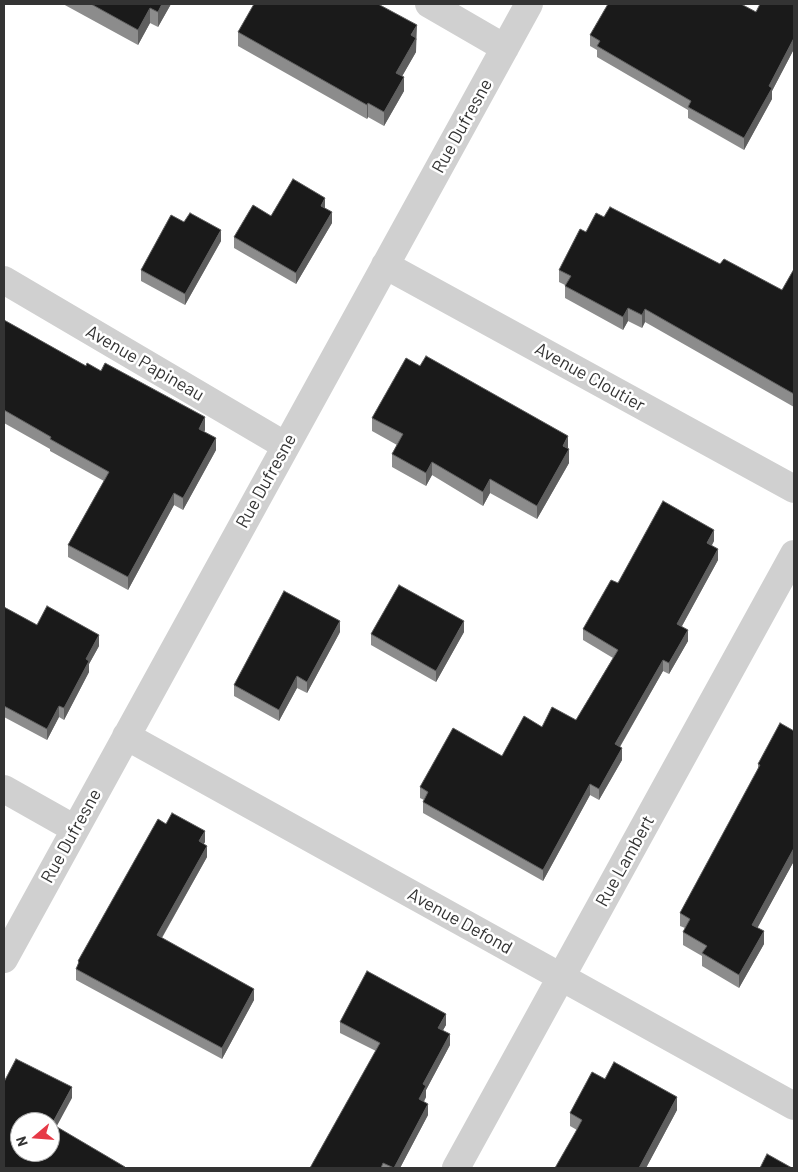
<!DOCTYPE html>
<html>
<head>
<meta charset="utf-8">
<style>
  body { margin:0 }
  #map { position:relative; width:798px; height:1172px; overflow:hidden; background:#fff; font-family:Barlow,sans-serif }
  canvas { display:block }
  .frame { position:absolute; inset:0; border:5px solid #333; pointer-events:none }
  .north { position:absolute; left:10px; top:1112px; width:50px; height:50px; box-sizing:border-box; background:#fff; border:1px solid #adadad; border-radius:50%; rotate:252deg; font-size:14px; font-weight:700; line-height:20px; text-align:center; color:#333 }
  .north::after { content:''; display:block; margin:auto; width:18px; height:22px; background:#e63946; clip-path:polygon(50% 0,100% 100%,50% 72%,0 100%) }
</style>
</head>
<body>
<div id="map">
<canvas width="798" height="1172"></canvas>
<div class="frame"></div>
<div class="north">N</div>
</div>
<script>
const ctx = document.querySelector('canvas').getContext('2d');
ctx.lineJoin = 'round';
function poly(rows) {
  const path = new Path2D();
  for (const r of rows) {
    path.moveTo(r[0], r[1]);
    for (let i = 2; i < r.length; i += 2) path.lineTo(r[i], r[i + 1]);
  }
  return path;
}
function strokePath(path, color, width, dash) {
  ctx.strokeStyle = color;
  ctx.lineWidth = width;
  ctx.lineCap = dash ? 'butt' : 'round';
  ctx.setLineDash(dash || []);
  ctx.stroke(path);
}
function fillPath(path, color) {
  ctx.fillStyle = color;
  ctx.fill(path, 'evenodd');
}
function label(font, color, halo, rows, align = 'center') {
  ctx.font = font + ' Barlow,sans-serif';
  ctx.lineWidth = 5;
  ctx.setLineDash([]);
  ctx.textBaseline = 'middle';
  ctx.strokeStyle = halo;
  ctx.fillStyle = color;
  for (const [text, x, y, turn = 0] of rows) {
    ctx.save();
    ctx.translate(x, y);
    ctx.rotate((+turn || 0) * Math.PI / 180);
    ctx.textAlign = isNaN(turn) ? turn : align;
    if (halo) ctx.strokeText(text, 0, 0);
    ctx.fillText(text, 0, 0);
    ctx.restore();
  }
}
strokePath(poly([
  [429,4,505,48],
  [385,265,794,489],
  [4,280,286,446],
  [126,736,794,1106],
  [4,789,75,829],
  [4,959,529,4],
  [456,1168,794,554]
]), '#d0d0d0', 28);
fillPath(poly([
  [63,4,171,4,158,27,150,23,138,45],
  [794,4,794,49,772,91,772,99,744,150,688,118,688,110,597,57,597,50,590,46,590,35,756,12],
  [238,32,417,39,416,40,416,52,402,76,404,91,384,126,368,117,367,119,238,46],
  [325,208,332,223,296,284,234,248,234,237,271,216],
  [604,217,782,290,794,269,794,407,645,322,642,328,628,321,623,330,565,298,565,285,559,282,559,270,586,232],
  [184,222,221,241,185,305,141,281,141,270],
  [4,320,86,366,205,430,204,432,216,450,183,510,174,505,128,590,68,557,68,545,104,481,50,451,50,449,4,423],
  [372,418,568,449,569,463,537,519,490,493,483,506,432,475,426,486,392,467,392,454,397,445,372,431],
  [714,541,712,545,718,560,682,626,688,641,669,674,663,671,620,747,622,760,599,800,590,795,543,881,423,813,423,802,424,800,420,798,420,787,502,756,542,727,576,720,613,658,583,640,583,629,618,583],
  [4,607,37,625,99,646,89,664,89,672,64,720,59,717,47,740,4,717],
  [340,632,307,693,297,688,279,721,234,696,234,685],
  [464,632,436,682,371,645,371,634],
  [794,731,794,861,757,928,764,944,739,988,702,966,702,956,683,945,683,932,685,928,680,926,680,913,758,770,758,764],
  [166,824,205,842,203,844,207,857,162,938,254,1000,222,1059,76,980,76,969,78,966,78,961],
  [340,1022,446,1025,443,1030,450,1045,426,1090,426,1097,424,1102,428,1115,400,1168,310,1168,376,1051,340,1033],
  [605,1079,677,1110,646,1168,555,1168,577,1130,570,1126,570,1113]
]), '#8c8c8c');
fillPath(poly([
  [162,4,171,4,158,27,158,12],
  [150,8,150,23,138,45,138,30],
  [417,25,416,52,396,87,396,73,411,35],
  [794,38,794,49,772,91,772,99,744,150,744,138,769,86],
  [404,77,404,91,384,126,384,112],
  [368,103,368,117,367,119,367,105],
  [325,198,325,209,321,206],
  [332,212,332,223,296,284,296,273],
  [221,230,221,241,185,305,185,294],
  [628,308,628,321,623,330,623,317],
  [645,309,645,322,642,328,642,315],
  [205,417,205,430,199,441,199,429],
  [568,436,568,449,563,446],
  [216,438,216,450,183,510,183,498],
  [569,449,569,463,537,519,537,506],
  [432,462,432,475,426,486,426,473],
  [490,479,490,493,483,506,483,492],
  [174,493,174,505,128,590,128,577],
  [714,530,714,541,707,554,707,543],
  [718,549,718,560,677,635,677,624],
  [340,621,340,632,307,693,307,682],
  [464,621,464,632,436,682,436,671],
  [688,630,688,641,669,674,669,663],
  [99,635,99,646,89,664,89,672,64,720,64,708,86,659],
  [663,660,663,671,615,755,615,744],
  [297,676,297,688,279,721,279,710],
  [59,706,59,717,47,740,47,729],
  [622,748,622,760,599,800,599,789],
  [590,784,590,795,543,881,543,870],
  [205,831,205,842,199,852,199,841],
  [207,846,207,857,157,946,157,935],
  [794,848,794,861,752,938,752,925],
  [764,931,764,944,739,988,739,975],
  [254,989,254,1000,222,1059,222,1048],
  [446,1014,446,1025,438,1039,438,1028],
  [450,1034,450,1045,426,1090,426,1097,419,1110,419,1099,423,1084],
  [72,1087,72,1098,52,1135,52,1124],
  [677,1097,677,1110,646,1168,639,1168],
  [428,1104,428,1115,400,1168,394,1168]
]), '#5f5f5f');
const building = poly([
  [91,4,162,4,158,12,150,8,138,30,91,4],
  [254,4,378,4,417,25,411,35,416,38,396,73,404,77,384,112,368,103,367,105,238,32,254,4],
  [608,4,741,4,756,12,760,4,794,4,794,38,769,86,772,88,744,138,688,107,691,101,597,46,600,41,590,35,608,4],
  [293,179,325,198,321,206,332,212,296,273,234,237,253,205,271,216,293,179],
  [610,207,720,264,724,259,782,290,794,269,794,394,645,309,642,315,628,308,623,317,565,286,571,276,559,270,580,229,586,232,596,213,604,217,610,207],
  [190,213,221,230,185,294,141,270,171,215,184,222,190,213],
  [4,320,86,366,87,363,101,371,105,363,205,417,199,429,216,438,183,498,174,493,128,577,68,545,109,472,50,439,51,437,4,410,4,320],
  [426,356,568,436,563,446,569,449,537,506,490,479,483,492,432,462,426,473,392,454,403,434,372,418,406,358,420,366,426,356],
  [663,501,714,530,707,543,718,549,677,624,688,630,669,663,663,660,615,744,622,748,599,789,590,784,543,870,423,802,428,792,420,787,453,728,502,756,524,716,542,727,552,707,576,720,618,650,583,629,611,580,618,583,663,501],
  [399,585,464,621,436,671,371,634,399,585],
  [284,591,340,621,307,682,297,676,279,710,234,685,284,591],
  [47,606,99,635,86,659,89,661,64,708,59,706,47,729,4,706,4,607,37,625,47,606],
  [780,723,794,731,794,848,752,925,764,931,739,975,702,953,707,946,683,932,690,919,680,913,760,765,758,764,780,723],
  [172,813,205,831,199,841,207,846,157,935,254,989,222,1048,76,969,79,962,78,961,158,819,166,824,172,813],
  [367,971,446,1014,438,1028,450,1034,423,1084,426,1086,419,1099,428,1104,394,1168,383,1163,381,1168,310,1168,380,1043,340,1022,367,971],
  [16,1059,72,1087,52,1124,125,1167,125,1168,4,1168,4,1082,16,1059],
  [20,1122,50,1122,50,1152,20,1152,20,1122],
  [614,1062,677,1097,639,1168,555,1168,575,1133,582,1120,570,1113,592,1072,605,1079,614,1062],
  [767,1154,792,1168,760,1168,767,1154]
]);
fillPath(building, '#1a1a1a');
strokePath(building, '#5f5f5f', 1);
label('18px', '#333', '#fff', [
  ["Rue Dufresne",462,126,-61],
  ["Avenue Papineau",145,363,30],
  ["Avenue Cloutier",590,377,29],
  ["Rue Dufresne",266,481,-61],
  ["Rue Dufresne",71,836,-61],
  ["Rue Lambert",625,861,-61],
  ["Avenue Defond",460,921,29]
]);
</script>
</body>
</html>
